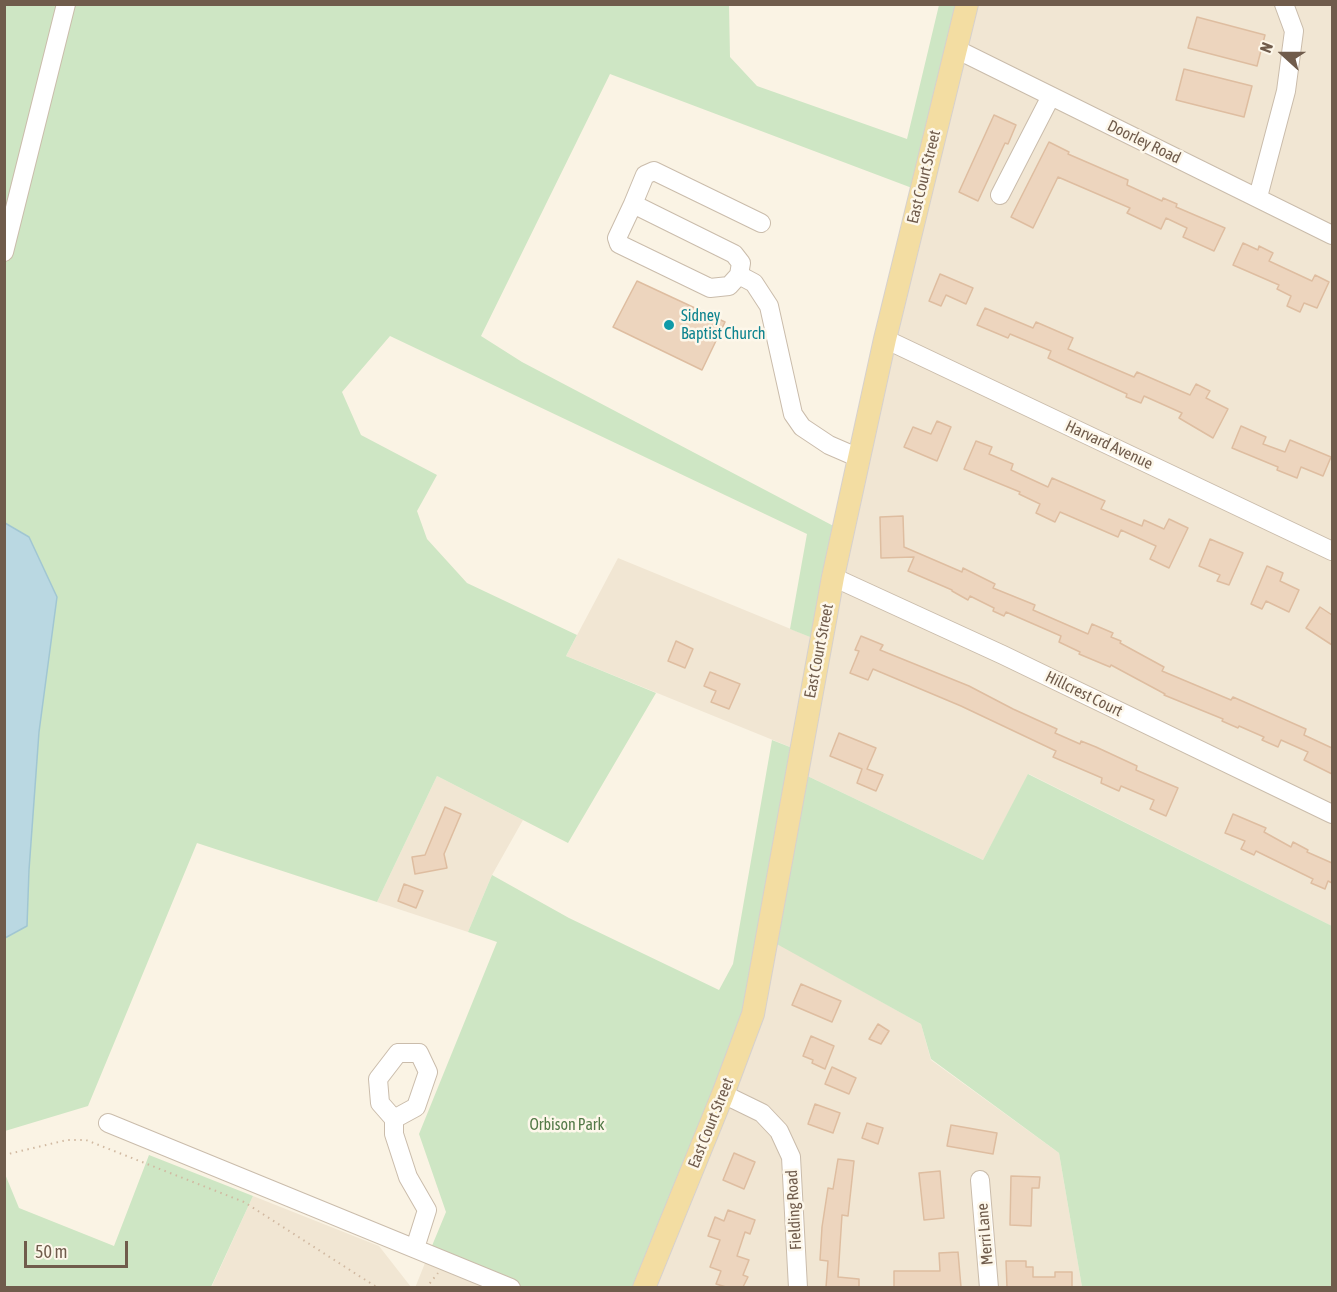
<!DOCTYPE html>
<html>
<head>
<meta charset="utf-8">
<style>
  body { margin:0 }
  #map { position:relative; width:1337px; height:1292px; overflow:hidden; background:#faf3e4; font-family:"Asap Condensed",sans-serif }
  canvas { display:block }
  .frame { position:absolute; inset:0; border:6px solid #705c4c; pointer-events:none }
  .north { position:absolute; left:1253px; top:24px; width:60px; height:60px; -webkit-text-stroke:4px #fdf7ea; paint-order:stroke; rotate:291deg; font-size:16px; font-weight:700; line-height:24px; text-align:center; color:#705c4c }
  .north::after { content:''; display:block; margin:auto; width:21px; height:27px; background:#705c4c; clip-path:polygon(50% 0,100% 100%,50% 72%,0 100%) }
  .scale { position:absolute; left:24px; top:1241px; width:104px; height:27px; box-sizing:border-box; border:3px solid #705c4c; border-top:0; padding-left:8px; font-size:18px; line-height:21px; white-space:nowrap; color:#705c4c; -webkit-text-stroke:4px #fdf7ea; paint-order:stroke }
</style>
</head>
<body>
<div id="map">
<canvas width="1337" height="1292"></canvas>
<div class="frame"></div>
<div class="north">N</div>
<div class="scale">50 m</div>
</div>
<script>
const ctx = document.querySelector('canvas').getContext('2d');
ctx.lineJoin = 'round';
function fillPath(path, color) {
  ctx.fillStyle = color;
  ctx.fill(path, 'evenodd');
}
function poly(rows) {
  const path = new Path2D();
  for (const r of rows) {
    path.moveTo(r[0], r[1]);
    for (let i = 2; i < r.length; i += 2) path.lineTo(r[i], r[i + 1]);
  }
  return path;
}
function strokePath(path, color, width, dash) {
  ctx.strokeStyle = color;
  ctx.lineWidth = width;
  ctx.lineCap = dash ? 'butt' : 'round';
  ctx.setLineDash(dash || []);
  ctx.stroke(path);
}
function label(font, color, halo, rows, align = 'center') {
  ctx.font = font + ' "Asap Condensed",sans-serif';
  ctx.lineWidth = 5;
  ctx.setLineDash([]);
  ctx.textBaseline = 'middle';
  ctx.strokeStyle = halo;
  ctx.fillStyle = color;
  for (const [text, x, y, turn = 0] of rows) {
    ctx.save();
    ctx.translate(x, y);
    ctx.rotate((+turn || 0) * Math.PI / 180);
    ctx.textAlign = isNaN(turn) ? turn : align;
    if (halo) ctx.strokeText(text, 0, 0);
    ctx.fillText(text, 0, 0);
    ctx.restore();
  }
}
fillPath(poly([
  [967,5,1332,5,1332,926,1029,774,983,860,797,771,800,751,566,656,618,558,820,641],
  [437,776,523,820,492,875,468,932,377,902],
  [766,937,921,1024,931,1060,1059,1153,1082,1287,644,1288],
  [253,1196,379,1246,411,1287,211,1288],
  [429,1253,511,1288,415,1288]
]), '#f1e6d3');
fillPath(poly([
  [4,5,729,5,730,57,757,86,907,139,939,5,967,5,920,191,610,74,481,336,522,362,843,531,820,641,790,629,807,534,390,336,342,392,361,435,437,475,417,511,427,539,467,583,577,635,566,656,656,693,568,843,437,776,377,902,197,843,88,1106,5,1131,5,938,27,926,29,870,39,732,57,597,29,537,5,523],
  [772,740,800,751,797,771,983,860,1028,774,1332,926,1332,1287,1082,1287,1059,1153,931,1059,921,1024,766,938,753,1014,644,1287,511,1287,429,1253,446,1212,419,1134,497,942,468,932,492,875,569,918,719,990,733,964],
  [149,1155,253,1196,211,1287,5,1287,5,1174,19,1208,114,1246]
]), '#cee6c4');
const water = poly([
  [5,523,29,537,57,597,39,732,29,870,27,926,5,938,5,523]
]);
fillPath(water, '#bad8e2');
strokePath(water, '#a1c6d2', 1.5);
const building = poly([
  [1197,17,1265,35,1257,66,1188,48,1197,17],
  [1184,69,1252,86,1244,117,1176,100,1184,69],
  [994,115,1016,125,1008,144,1005,143,978,201,959,192,994,115],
  [1049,142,1069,152,1068,154,1128,180,1127,185,1162,201,1163,198,1177,204,1176,207,1225,228,1214,251,1183,237,1187,228,1166,218,1161,229,1127,213,1130,208,1058,177,1033,228,1011,217,1049,142],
  [1243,243,1258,250,1259,246,1273,253,1269,261,1312,281,1315,275,1329,282,1317,308,1304,303,1300,312,1287,306,1291,296,1277,289,1279,285,1233,265,1243,243],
  [940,274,973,288,966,304,946,295,941,306,929,301,940,274],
  [637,281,725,322,702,370,613,327,637,281],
  [985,308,1033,328,1036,322,1073,338,1068,349,1134,377,1137,372,1190,395,1196,384,1210,391,1206,398,1228,409,1213,438,1179,418,1182,413,1144,396,1141,403,1126,397,1127,394,1048,358,1051,351,1010,334,1008,338,977,325,985,308],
  [937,421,951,427,937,461,904,447,913,427,931,434,937,421],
  [1241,426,1266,437,1263,444,1285,452,1290,440,1331,457,1323,476,1301,467,1297,478,1277,470,1278,467,1232,448,1241,426],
  [976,441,992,447,989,454,1013,464,1011,470,1048,487,1052,478,1105,501,1101,509,1142,526,1144,520,1164,529,1169,519,1188,528,1169,568,1150,559,1156,546,1121,530,1118,537,1060,512,1055,522,1036,513,1040,504,1019,494,1020,492,964,469,976,441],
  [903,516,904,547,962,572,963,568,995,584,993,588,1035,605,1033,610,1088,634,1092,624,1113,633,1111,637,1121,641,1120,643,1164,667,1162,671,1231,700,1233,697,1306,729,1304,735,1332,748,1332,774,1304,760,1308,752,1281,740,1278,747,1262,740,1264,737,1239,726,1238,728,1222,721,1223,719,1164,695,1165,694,1111,665,1110,667,1079,654,1080,652,1059,642,1061,636,1006,612,1004,616,993,611,994,608,970,596,968,600,952,591,952,590,908,571,914,557,881,558,880,517,903,516],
  [1210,539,1243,553,1229,585,1217,581,1220,575,1199,566,1210,539],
  [1267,566,1283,573,1280,581,1299,590,1289,612,1266,601,1262,609,1251,604,1267,566],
  [1320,607,1332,615,1332,645,1306,628,1320,607],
  [861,636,883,645,880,650,969,686,1013,709,1057,729,1055,733,1080,744,1081,741,1096,747,1137,766,1136,770,1178,788,1166,816,1150,809,1154,800,1121,786,1119,791,1101,783,1102,778,1053,757,1056,751,961,706,873,669,868,680,850,673,859,651,855,650,861,636],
  [676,641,693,649,685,668,668,661,676,641],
  [710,672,740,684,729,709,711,702,716,691,704,686,710,672],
  [839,733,876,748,867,769,883,775,876,791,857,783,862,769,830,756,839,733],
  [445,807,461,814,444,854,447,868,415,874,412,857,425,855,445,807],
  [1233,814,1266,828,1264,832,1291,847,1293,842,1308,850,1307,852,1332,863,1332,883,1328,881,1325,889,1311,883,1313,879,1256,851,1254,855,1241,849,1245,841,1225,833,1233,814],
  [404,884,423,891,416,908,398,901,404,884],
  [801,984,841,1001,832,1022,792,1005,801,984],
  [878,1024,889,1031,881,1044,869,1039,878,1024],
  [811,1036,834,1046,825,1069,812,1063,813,1060,803,1056,811,1036],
  [832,1067,856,1078,849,1094,825,1084,832,1067],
  [815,1104,840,1113,833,1133,808,1124,815,1104],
  [867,1123,883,1128,878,1144,862,1138,867,1123],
  [951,1125,997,1133,993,1154,947,1146,951,1125],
  [734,1153,755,1162,744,1189,723,1180,734,1153],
  [838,1159,854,1161,848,1216,842,1215,838,1277,859,1279,859,1287,826,1287,828,1261,820,1260,822,1227,828,1188,833,1189,838,1159],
  [940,1171,944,1218,924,1220,919,1173,940,1171],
  [1011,1176,1040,1177,1039,1188,1032,1188,1031,1226,1010,1225,1011,1176],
  [728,1210,755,1220,750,1234,745,1232,737,1256,749,1260,743,1275,748,1277,743,1287,726,1287,716,1284,721,1271,710,1267,720,1240,708,1236,715,1217,724,1221,728,1210],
  [958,1252,961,1287,894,1287,894,1271,940,1271,939,1253,958,1252],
  [1006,1261,1026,1261,1026,1267,1033,1267,1033,1277,1055,1277,1055,1272,1072,1272,1072,1287,1007,1287,1006,1261]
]);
fillPath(building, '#edd5be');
strokePath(building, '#debda0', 1.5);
const minor = poly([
  [956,49,1332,235],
  [1000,195,1051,96],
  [1258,197,1286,91,1294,31,1284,4],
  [633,204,645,175,654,171,761,223],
  [4,252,66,4],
  [739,275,729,286,710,288,619,244,617,238,633,204,734,254,741,263,739,275,754,283,769,306,793,414,802,427,829,445,859,458],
  [885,339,1332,551],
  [833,577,1003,655,1332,814],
  [398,1053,419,1053,428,1072,416,1107,394,1119,380,1103,378,1079,398,1053],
  [723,1094,762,1113,779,1131,791,1157,798,1288],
  [394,1119,394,1134,408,1177,427,1210,415,1248],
  [108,1123,511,1288],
  [980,1180,989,1288]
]);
const major = poly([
  [644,1288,723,1094,753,1014,833,577,885,339,967,4]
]);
strokePath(minor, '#cabcab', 20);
strokePath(major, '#d7d1cd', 24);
strokePath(poly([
  [4,1155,67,1140,86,1140,244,1202,378,1288],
  [426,1288,438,1273]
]), '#d1b9a1', 2, [1.5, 4.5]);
strokePath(minor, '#fff', 18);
strokePath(major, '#f3dda2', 22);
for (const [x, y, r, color] of [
  [669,325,6,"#0f9aa8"]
]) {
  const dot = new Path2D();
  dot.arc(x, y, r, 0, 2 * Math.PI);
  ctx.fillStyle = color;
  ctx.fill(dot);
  strokePath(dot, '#fdf7ea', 2);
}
label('16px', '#705c4c', '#fdf7ea', [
  ["Doorley Road",1144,142,26],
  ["East Court Street",924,177,-76],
  ["Harvard Avenue",1109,445,25],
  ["East Court Street",819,651,-79],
  ["Hillcrest Court",1084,694,26],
  ["East Court Street",711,1123,-68],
  ["Fielding Road",794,1210,-93],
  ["Merri Lane",985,1234,-95]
]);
label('16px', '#0d838f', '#fdf7ea', [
  ["Sidney",681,316],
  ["Baptist Church",681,334]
], 'left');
label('16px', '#537a48', '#fdf7ea', [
  ["Orbison Park",567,1125]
]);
</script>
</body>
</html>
